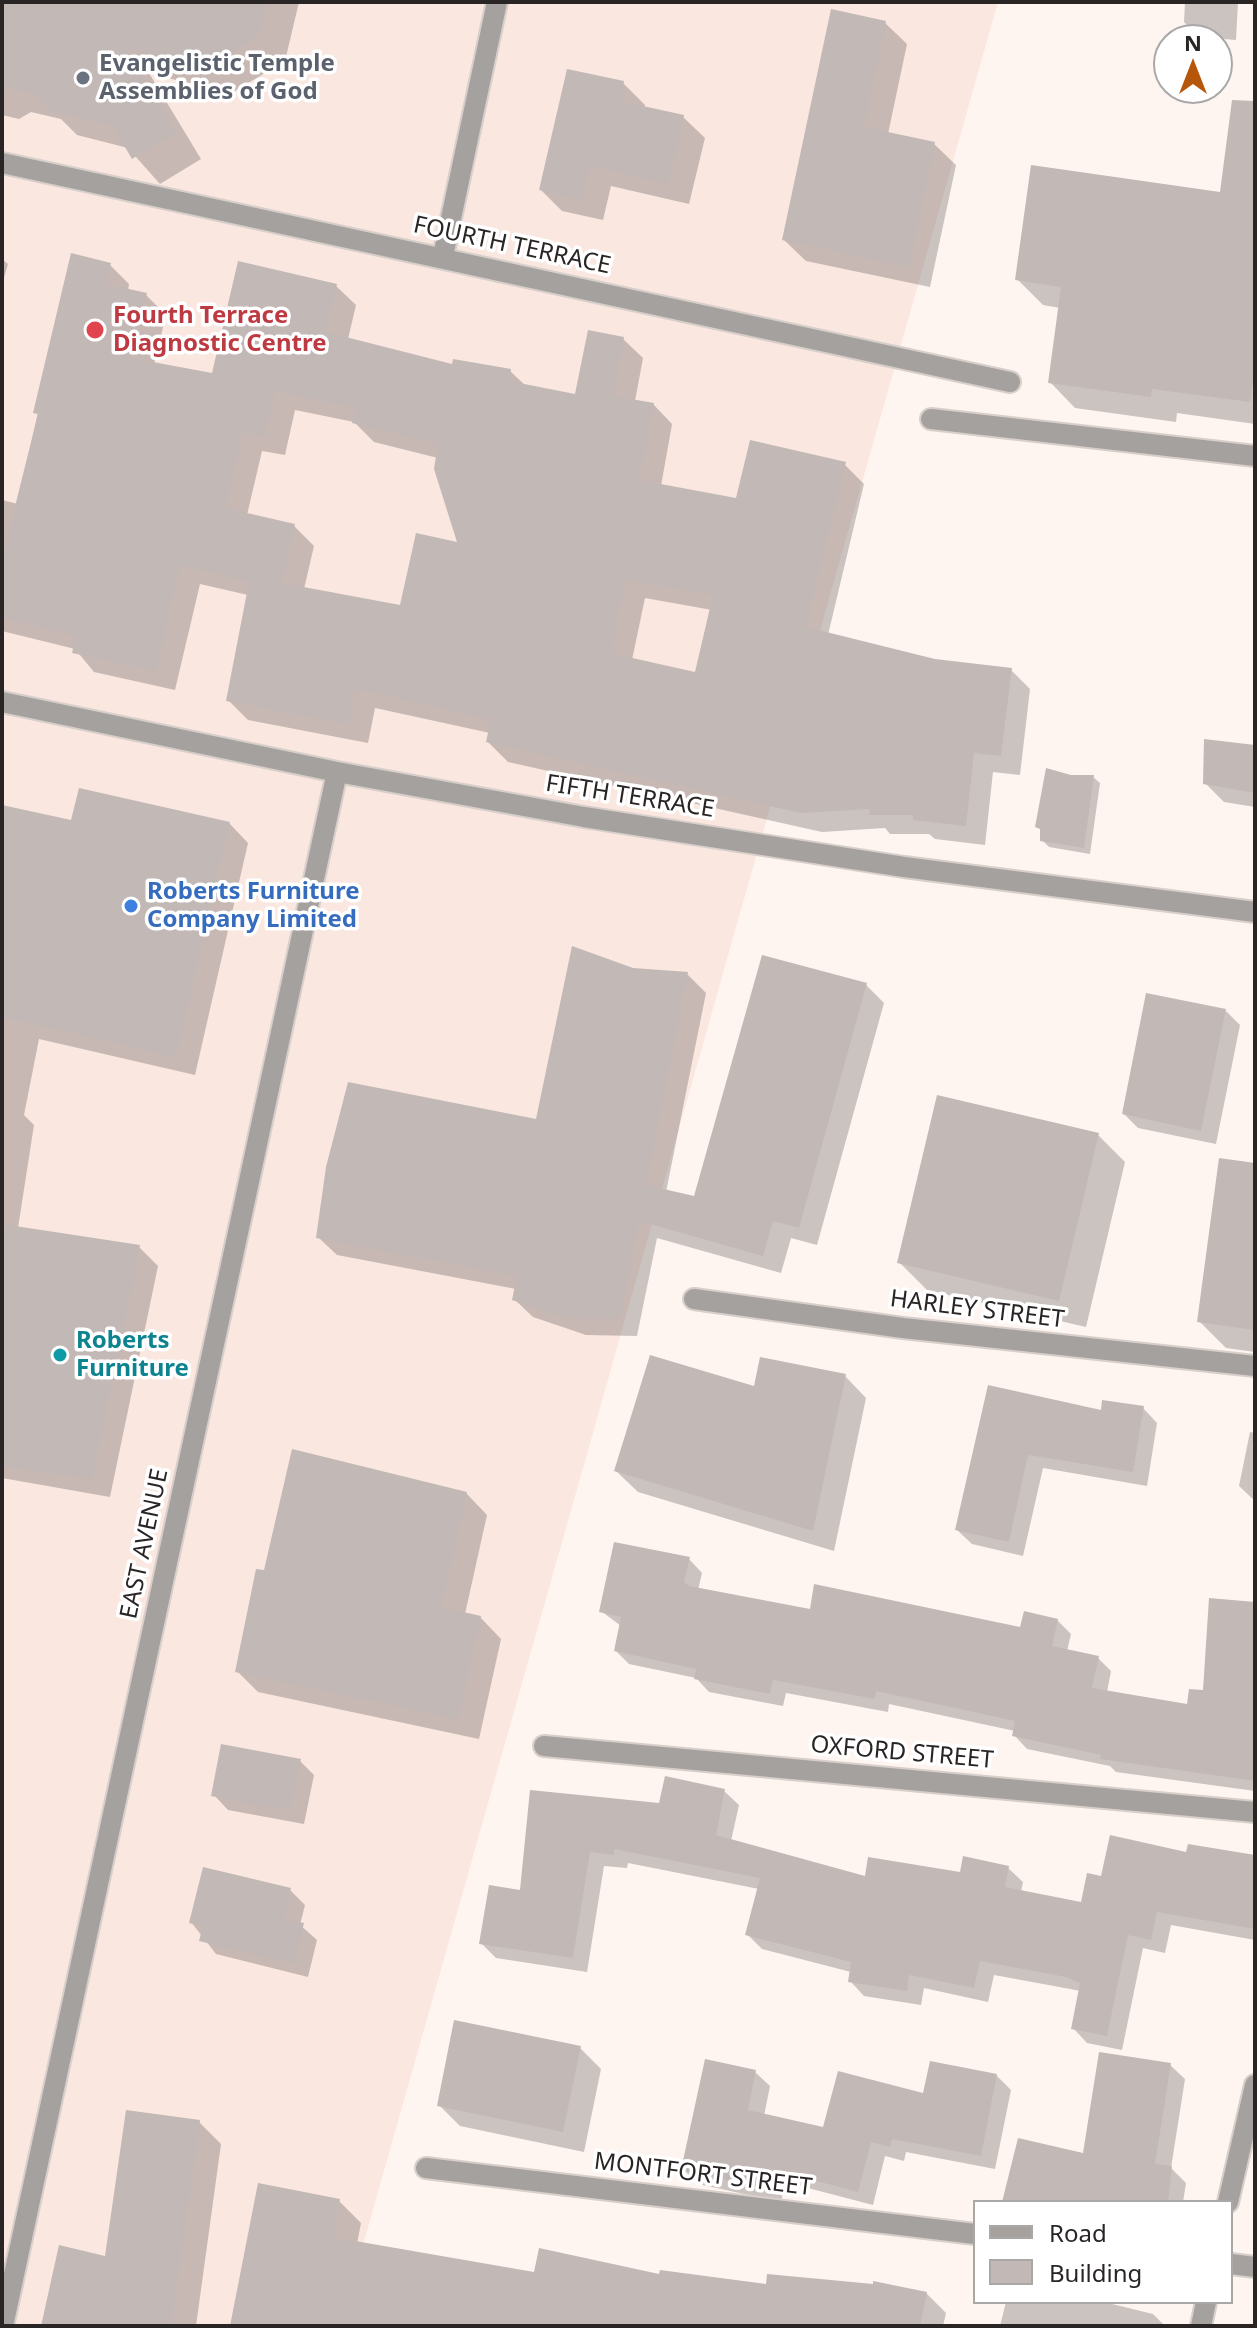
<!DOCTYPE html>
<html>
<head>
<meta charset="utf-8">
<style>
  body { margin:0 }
  #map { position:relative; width:1257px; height:2328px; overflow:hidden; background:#fef4f0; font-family:"Noto Sans",sans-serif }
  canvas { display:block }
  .frame { position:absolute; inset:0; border:4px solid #292524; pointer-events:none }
  .legend { position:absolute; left:973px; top:2200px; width:260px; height:104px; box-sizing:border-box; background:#fff; border:2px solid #a9a8a7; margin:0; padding:10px 14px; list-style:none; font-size:24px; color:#292524 }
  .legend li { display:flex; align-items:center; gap:16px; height:40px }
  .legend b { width:40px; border:2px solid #a9a8a7 }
  .north { position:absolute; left:1153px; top:24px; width:80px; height:80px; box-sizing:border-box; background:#fff; border:2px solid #a9a8a7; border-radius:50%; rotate:0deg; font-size:22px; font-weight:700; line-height:32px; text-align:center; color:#292524 }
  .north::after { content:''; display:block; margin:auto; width:28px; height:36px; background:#b5560b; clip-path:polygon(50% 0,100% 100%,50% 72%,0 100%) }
</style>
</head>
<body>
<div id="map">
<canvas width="1257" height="2328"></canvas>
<div class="frame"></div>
<ul class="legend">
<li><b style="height:10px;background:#a5a19f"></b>Road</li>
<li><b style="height:22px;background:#c2b8b6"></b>Building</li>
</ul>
<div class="north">N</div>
</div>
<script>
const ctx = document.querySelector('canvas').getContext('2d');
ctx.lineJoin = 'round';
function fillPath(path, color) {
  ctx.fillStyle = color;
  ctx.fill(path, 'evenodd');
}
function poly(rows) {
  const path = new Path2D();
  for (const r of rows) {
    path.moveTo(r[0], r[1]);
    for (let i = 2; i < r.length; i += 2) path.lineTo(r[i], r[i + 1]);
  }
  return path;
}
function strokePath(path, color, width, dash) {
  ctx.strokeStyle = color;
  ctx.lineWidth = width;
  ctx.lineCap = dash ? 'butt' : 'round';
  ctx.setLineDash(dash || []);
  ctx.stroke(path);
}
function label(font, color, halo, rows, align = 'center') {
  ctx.font = font + ' "Noto Sans",sans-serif';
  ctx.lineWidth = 7;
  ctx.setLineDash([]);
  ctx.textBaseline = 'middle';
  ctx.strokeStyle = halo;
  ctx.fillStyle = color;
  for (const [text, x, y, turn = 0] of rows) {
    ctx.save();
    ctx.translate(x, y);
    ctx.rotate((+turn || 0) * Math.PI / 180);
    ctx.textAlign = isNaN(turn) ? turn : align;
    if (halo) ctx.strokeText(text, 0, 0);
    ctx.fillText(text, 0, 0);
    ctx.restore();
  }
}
fillPath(poly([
  [2,2,998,2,340,2326,2,2326]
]), '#f9e7e0');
fillPath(poly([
  [2,2,299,2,285,61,230,94,149,73,201,159,160,184,128,148,77,135,61,119,31,112,19,119,2,115],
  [1185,2,1238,2,1236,40,1198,37,1184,22],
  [885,23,907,44,888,134,934,144,956,165,930,287,806,261,784,240],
  [623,83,645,105,644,108,683,117,705,138,689,204,611,186,603,220,562,211,541,190],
  [1255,116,1255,424,1177,413,1176,422,1075,408,1050,382,1060,308,1043,305,1017,279,1222,195],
  [72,256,110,265,129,284,128,291,146,295,166,315,154,364,214,376,336,286,356,305,348,339,454,367,510,371,526,386,577,396,623,339,643,358,635,401,653,404,672,424,661,486,738,500,844,464,864,484,828,635,935,661,1011,670,1030,689,1020,775,993,772,985,845,935,839,929,834,890,834,885,828,822,832,508,762,488,742,490,733,375,708,368,743,248,720,229,701,248,595,200,584,175,690,94,672,75,649,2,631,2,500,18,504],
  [295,410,354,422,374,442,438,458,460,545,402,607,304,589,314,546,294,526,247,515,262,451,285,455],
  [645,598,712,610,696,674,632,660],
  [2,259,8,264,2,285],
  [1255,747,1255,807,1224,802,1205,783],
  [1070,777,1093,777,1100,783,1090,854,1049,847,1042,840],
  [2,807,73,823,229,823,248,843,195,1075,39,1039,24,1115,34,1125,18,1228,139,1247,158,1266,110,1497,2,1478],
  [632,970,687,974,706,993,666,1192,695,1199,866,985,884,1003,817,1245,791,1238,781,1273,657,1238,637,1336,586,1335,533,1317,514,1299,516,1289,337,1255,318,1237,537,1121],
  [1226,1011,1240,1025,1216,1144,1138,1128,1124,1114],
  [1098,1135,1125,1162,1086,1327,927,1290,899,1262],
  [1255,1165,1255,1352,1226,1348,1199,1321],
  [845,1376,866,1398,834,1551,638,1492,616,1471,756,1389],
  [989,1387,1102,1412,1143,1408,1157,1423,1147,1486,1043,1468,1023,1556,972,1544,957,1530],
  [1250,1432,1255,1433,1255,1501,1239,1486],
  [293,1451,466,1493,487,1515,465,1614,480,1617,501,1639,479,1739,258,1692,237,1671,266,1573],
  [689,1559,702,1573,698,1590,811,1612,1022,1629,1057,1620,1071,1634,1067,1651,1098,1658,1111,1671,1107,1692,1189,1707,1205,1693,1255,1604,1255,1791,1116,1772,1110,1766,1027,1749,1014,1735,1015,1731,889,1704,888,1712,786,1693,783,1706,709,1692,696,1678,629,1664,616,1651,621,1626,601,1611],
  [300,1761,314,1775,304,1824,228,1810,214,1795],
  [724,1791,739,1805,731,1841,866,1879,962,1874,1008,1868,1023,1882,1021,1892,1083,1904,1103,1879,1188,1855,1255,1857,1255,1940,1171,1925,1165,1953,1143,1948,1122,2050,1087,2043,1073,2028,1081,1991,994,1975,988,2002,924,1988,921,2005,864,1996,850,1981,851,1972,762,1949,747,1934,759,1889,628,1863,627,1868,604,1866,587,1972,496,1958,482,1944,521,1892,661,1805],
  [290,1890,305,1905,300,1925,317,1940,308,1977,216,1954,191,1922],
  [580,2048,601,2069,584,2152,460,2126,439,2105],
  [1170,2065,1185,2079,1171,2168,1186,2183,1183,2202,1004,2202,1085,2155],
  [755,2072,770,2086,764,2116,825,2129,996,2075,1011,2090,995,2169,906,2152,904,2161,885,2156,873,2205,785,2182,781,2202,698,2184,683,2169],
  [199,2122,221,2144,196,2326,43,2326,107,2258],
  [339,2201,361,2223,357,2244,626,2326,232,2326],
  [767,2286,926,2293,946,2313,943,2326,652,2326],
  [1006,2302,1104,2302,1153,2314,1165,2326,1000,2326]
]), '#0003');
fillPath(poly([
  [2,2,267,2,259,35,203,69,126,48,176,132,132,159,112,125,48,110,39,96,2,86],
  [831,9,886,21,864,127,935,142,909,267,782,240],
  [567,69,624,81,620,101,684,115,668,184,590,166,582,200,539,190],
  [1232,100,1255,101,1255,364,1250,402,1152,389,1151,397,1048,383,1061,287,1015,280,1031,165,1220,192],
  [71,253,111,263,106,284,147,293,131,358,212,373,238,261,337,284,326,332,452,364,453,359,511,369,509,381,575,394,588,330,624,337,614,396,654,403,639,480,736,498,750,440,846,462,806,627,935,659,1012,668,1001,756,974,753,966,826,913,820,913,815,869,815,870,809,801,813,486,742,491,719,355,689,349,724,226,701,249,582,180,565,156,671,72,653,76,636,2,617,2,559,38,414,33,413],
  [275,391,355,408,352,423,438,444,434,469,457,542,416,533,400,605,282,583,295,524,225,508,243,432,265,437],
  [626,580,713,595,695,672,610,653],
  [1204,739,1255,745,1255,793,1203,784],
  [1046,768,1071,775,1094,775,1084,848,1040,841,1040,829,1035,827],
  [79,788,230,822,176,1057,2,1017,2,805,71,820],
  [572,946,633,968,688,972,646,1185,694,1196,762,955,867,983,799,1228,773,1221,763,1256,639,1221,620,1319,566,1318,512,1300,517,1276,316,1238,326,1167,348,1082,536,1119],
  [1146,993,1226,1009,1201,1131,1122,1114],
  [937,1095,1099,1133,1059,1301,897,1263],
  [1219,1158,1255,1163,1255,1330,1197,1322],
  [2,1224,140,1245,92,1479,2,1466],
  [650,1355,754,1386,760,1357,846,1374,813,1531,614,1471],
  [988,1385,1101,1410,1102,1400,1144,1406,1133,1472,1028,1455,1009,1542,955,1530],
  [292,1449,467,1492,441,1607,481,1616,458,1719,235,1672,256,1569,264,1570],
  [614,1542,690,1557,684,1582,689,1586,810,1609,814,1584,1020,1627,1024,1611,1058,1619,1052,1646,1099,1656,1092,1688,1187,1704,1189,1689,1203,1690,1209,1598,1255,1602,1255,1781,1100,1759,1101,1755,1012,1736,1015,1721,876,1691,875,1699,773,1680,770,1694,694,1679,696,1669,614,1651,621,1617,599,1612],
  [221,1744,301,1759,290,1811,211,1796],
  [665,1776,725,1789,716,1835,865,1876,868,1857,960,1872,963,1856,1009,1866,1005,1887,1081,1902,1087,1873,1101,1876,1110,1835,1186,1852,1188,1844,1255,1855,1255,1929,1157,1912,1151,1940,1128,1935,1107,2036,1071,2029,1080,1983,1066,1977,980,1961,974,1988,909,1975,907,1991,848,1982,851,1962,745,1935,760,1878,614,1849,614,1855,590,1852,573,1958,479,1944,489,1885,520,1890,530,1790,659,1803],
  [203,1867,291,1888,284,1919,304,1923,294,1964,199,1941,203,1926,189,1923],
  [454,2020,581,2046,563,2132,437,2106],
  [1099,2052,1171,2063,1155,2164,1172,2166,1168,2202,1002,2202,1018,2138,1083,2153],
  [705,2059,756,2070,748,2110,823,2127,838,2071,923,2093,930,2061,997,2074,981,2156,892,2139,890,2147,871,2142,858,2192,771,2169,767,2189,681,2170],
  [126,2110,200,2120,171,2326,41,2326,59,2245,105,2256],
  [258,2183,340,2199,332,2237,534,2272,539,2248,659,2274,660,2270,766,2284,767,2274,873,2284,873,2281,927,2292,920,2326,230,2326]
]), '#c2b8b6');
const minor = poly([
  [2,163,1010,382],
  [443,256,497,2],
  [931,419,1255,456],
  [2,702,337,772,584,817,904,867,1255,912],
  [694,1299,903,1328,1255,1366],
  [544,1746,1255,1812],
  [426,2168,975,2234],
  [1231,2264,1255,2267],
  [3,2326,337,772]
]);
const tertiary = poly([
  [1228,2202,1255,2085],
  [1201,2326,1206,2302]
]);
strokePath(minor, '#d8cfcb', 24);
strokePath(tertiary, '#d8cfcb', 24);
strokePath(minor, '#a5a19f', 20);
strokePath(tertiary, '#a5a19f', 20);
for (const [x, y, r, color] of [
  [83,78,8,"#6b7280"],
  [95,330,10,"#e0444e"],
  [131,906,8,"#3f7fe0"],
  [60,1355,8,"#0f9aa8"]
]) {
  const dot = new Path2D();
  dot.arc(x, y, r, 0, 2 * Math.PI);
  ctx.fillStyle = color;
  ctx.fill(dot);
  strokePath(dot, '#fff', 3);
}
label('bold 24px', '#5b616d', '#fff', [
  ["Evangelistic Temple",99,64],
  ["Assemblies of God",99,92]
], 'left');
label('24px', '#292524', '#fff', [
  ["FOURTH TERRACE",512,246,12],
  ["FIFTH TERRACE",630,797,9],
  ["HARLEY STREET",977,1310,7],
  ["EAST AVENUE",145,1544,-78],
  ["OXFORD STREET",902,1753,5],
  ["MONTFORT STREET",703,2175,7]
]);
label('bold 24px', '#be3a42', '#fff', [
  ["Fourth Terrace",113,316],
  ["Diagnostic Centre",113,344]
], 'left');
label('bold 24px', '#366cbe', '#fff', [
  ["Roberts Furniture",147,892],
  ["Company Limited",147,920]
], 'left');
label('bold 24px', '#0d838f', '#fff', [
  ["Roberts",76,1341],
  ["Furniture",76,1369]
], 'left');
</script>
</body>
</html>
